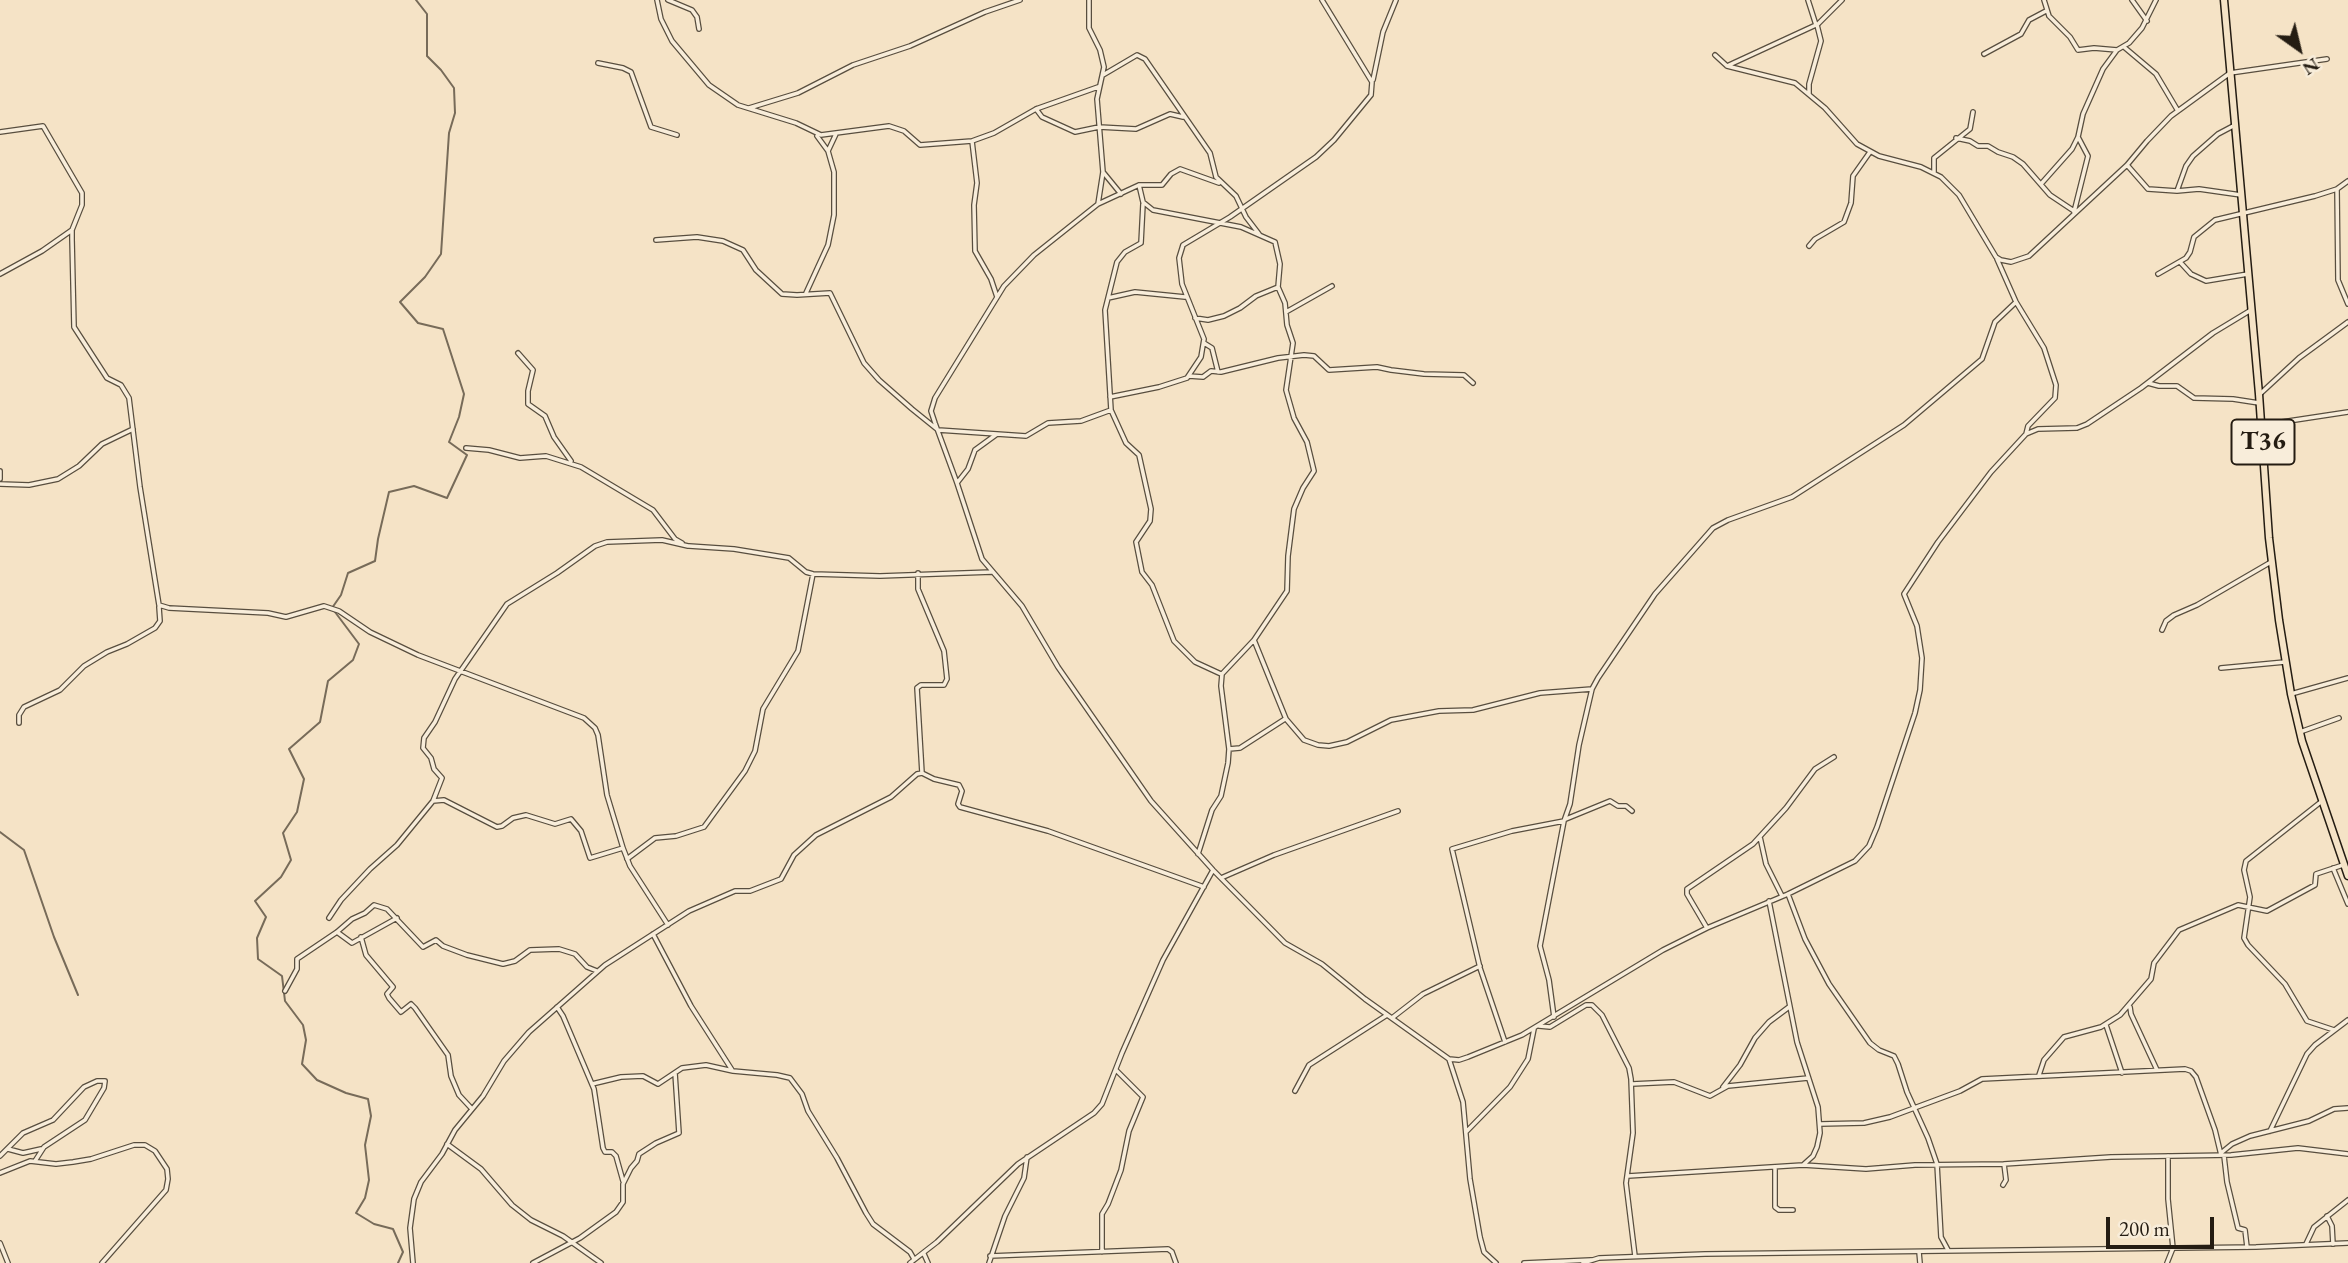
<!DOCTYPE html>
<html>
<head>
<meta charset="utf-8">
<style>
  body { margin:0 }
  #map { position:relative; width:2348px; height:1263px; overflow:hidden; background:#f5e3c6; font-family:"EB Garamond",serif }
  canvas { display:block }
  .north { position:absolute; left:2264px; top:14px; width:70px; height:70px; -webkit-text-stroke:5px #f8edda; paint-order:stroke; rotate:146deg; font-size:19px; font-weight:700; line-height:28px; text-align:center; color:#241c12 }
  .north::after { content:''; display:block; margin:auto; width:24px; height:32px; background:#241c12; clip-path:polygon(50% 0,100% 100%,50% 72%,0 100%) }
  .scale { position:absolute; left:2106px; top:1217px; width:108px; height:32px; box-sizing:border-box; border:4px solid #241c12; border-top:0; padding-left:9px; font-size:21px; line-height:24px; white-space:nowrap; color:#241c12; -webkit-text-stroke:5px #f8edda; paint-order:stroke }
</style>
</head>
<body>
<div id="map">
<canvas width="2348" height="1263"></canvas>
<div class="north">N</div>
<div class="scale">200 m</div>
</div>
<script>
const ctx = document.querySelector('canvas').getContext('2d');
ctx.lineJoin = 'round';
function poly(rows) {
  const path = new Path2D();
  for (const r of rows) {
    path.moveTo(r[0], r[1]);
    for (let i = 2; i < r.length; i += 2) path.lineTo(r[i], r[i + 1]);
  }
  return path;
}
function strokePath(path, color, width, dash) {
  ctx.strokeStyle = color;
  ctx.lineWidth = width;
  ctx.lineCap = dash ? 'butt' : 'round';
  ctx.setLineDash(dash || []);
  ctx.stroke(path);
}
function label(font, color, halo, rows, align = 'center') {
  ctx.font = font + ' "EB Garamond",serif';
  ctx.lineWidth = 6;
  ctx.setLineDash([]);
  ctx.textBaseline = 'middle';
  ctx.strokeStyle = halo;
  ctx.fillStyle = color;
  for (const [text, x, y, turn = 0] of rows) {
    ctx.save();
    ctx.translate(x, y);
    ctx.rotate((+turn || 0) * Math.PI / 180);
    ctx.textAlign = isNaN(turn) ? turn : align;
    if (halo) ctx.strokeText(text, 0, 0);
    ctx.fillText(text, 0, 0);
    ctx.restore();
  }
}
strokePath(poly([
  [0,832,24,850,54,937,78,995],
  [398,1263,403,1252,393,1229,374,1224,356,1213,365,1198,369,1180,365,1145,371,1116,368,1099,346,1093,317,1080,302,1064,306,1040,303,1025,285,1001,282,976,258,959,257,938,266,917,255,901,281,877,291,860,283,833,297,812,304,779,289,749,320,722,328,681,353,660,359,644,332,608,341,595,348,573,375,561,378,539,389,492,414,486,447,498,467,455,449,442,459,417,464,394,443,329,418,323,400,302,425,277,441,254,449,133,455,113,454,88,441,70,427,56,427,14,416,0]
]), '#776b59', 2);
const minor = poly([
  [657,0,661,19,672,41,709,85,738,105,796,123,821,135,889,126,904,131,920,145,972,141,994,133,1036,109,1098,87],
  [668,0,692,10,697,17,699,29],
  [1089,0,1089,28,1100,50,1104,67,1097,99,1103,172,1098,204,1034,255,1004,286,935,398,931,411,935,423,957,483,982,559,1022,606,1058,667,1151,801,1213,870,1285,943,1322,964,1365,999,1449,1059,1459,1060,1468,1057,1522,1035,1663,950,1707,928,1788,894,1855,861,1869,846,1877,827,1915,713,1920,690,1922,658,1917,626,1904,594,1938,542,1991,472,2026,434,2038,429,2077,428,2087,424,2141,388,2213,333,2251,310],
  [1808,0,1816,25],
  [2044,0,2049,16,2070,37,2078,50,2094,48,2117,50],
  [2132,0,2147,21],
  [2124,47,2156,74,2178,111],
  [1984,54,2021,34,2029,20,2046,11],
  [1715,55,1727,66,1818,24],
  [598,63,623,68,631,72,651,127,677,135],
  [1727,66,1795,83,1825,108,1857,144,1879,156,1921,167,1941,177,1959,195,1996,257,2001,260,2011,262,2029,256,2127,165,2147,141,2171,116,2230,73,2327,59],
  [1103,75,1137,55,1145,59,1210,153,1216,177,1236,196,1246,217,1259,234],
  [1373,80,1383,32,1396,0],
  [1809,94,1809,84,1821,41,1817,25,1842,0],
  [749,108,798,93,853,65,910,46,985,12,1020,0],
  [1036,109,1042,117,1075,132,1099,127,1136,129,1170,114,1183,117],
  [0,132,43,126,82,193,82,205,72,230,72,239,74,327,107,378,121,385,129,398,140,487,159,605,169,608,268,613,286,617,324,606,339,611,370,632,418,655,584,718,595,728,598,735,607,795,623,848,630,866,668,925],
  [1956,138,1970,141,1978,146,1988,146,1998,152,2013,157,2023,164,2050,195,2074,211],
  [972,141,977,183,974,205,975,251,991,279,997,297],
  [828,151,836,134],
  [2127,165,2148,189,2177,191,2199,189,2241,195],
  [1103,172,1121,194],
  [1934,172,1934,158,1970,129,1973,112],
  [2041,184,2072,149,2078,137,2083,114,2103,69,2117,50,2129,43,2142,28,2156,0],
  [1139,185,1143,202,1153,210,1241,227,1275,242,1280,264,1278,287,1285,303,1287,325,1293,343,1286,390,1294,418,1307,442,1314,471,1303,488,1294,509,1288,556,1287,591,1254,640,1222,674,1221,686,1229,749,1228,763,1221,796,1212,810,1198,854],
  [2337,189,2338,280,2348,304],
  [2177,191,2186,166,2193,156,2218,134,2235,125],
  [1098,204,1139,185,1162,185,1171,174,1180,169,1219,183],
  [1143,204,1141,243,1125,252,1117,262,1105,310,1111,410,1126,443,1139,455,1151,509,1150,521,1136,542,1142,572,1152,585,1174,641,1195,662,1221,674],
  [2074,212,2088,156,2078,137],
  [656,240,697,237,723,241,743,250,756,270,782,294,797,295,830,293,864,363,879,380,912,409,938,430,997,434],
  [1809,246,1815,239,1844,222,1851,203,1853,176,1870,152],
  [1997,259,2016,302,2044,348,2056,385,2055,398,2028,426,2026,434],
  [2180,262,2191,274,2206,281,2248,274],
  [0,274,42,251,72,230],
  [2158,274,2186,258,2190,252,2194,237,2215,220,2315,196,2337,189,2348,181],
  [806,293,828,245,834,215,834,172,828,151,817,136],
  [1108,298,1135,292,1185,297],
  [1286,312,1332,286],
  [1195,318,1208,320,1224,316,1240,308,1256,296,1278,287],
  [1204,343,1212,348,1218,372],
  [518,353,533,370,528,391,528,404,545,416,554,437,571,461],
  [1189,376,1203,377,1211,371,1221,372,1278,358,1304,355,1314,356,1329,370,1377,367,1391,370,1424,374,1464,375,1473,383],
  [2148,383,2159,386,2177,386,2194,398,2233,399,2259,403],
  [2260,394,2299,358,2348,322],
  [1110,397,1159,387,1187,378,1201,357,1204,339,1182,284,1179,258,1183,245,1230,217,1316,157,1334,140,1371,95,1372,82,1322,0],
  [2262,428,2282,422,2348,412],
  [466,448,489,450,520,458,546,456,581,467,653,510,675,539,682,543],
  [0,471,0,479],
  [957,483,968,469,975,450,997,434,1026,436,1048,423,1081,421,1111,410],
  [0,484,29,485,58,479,79,466,102,444,133,429],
  [689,546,734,549,789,558,806,572,813,574,880,576,992,572],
  [918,573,918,589,944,651,947,679,944,685,921,685,917,688,922,773],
  [2162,630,2166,621,2174,615,2197,605,2271,562],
  [1254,640,1286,719,1304,740,1318,745,1329,746,1347,742,1391,720,1439,711,1473,710,1540,693,1592,689],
  [2221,668,2285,662],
  [2291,694,2348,678],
  [19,723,19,715,24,707,60,690,84,666,107,652,127,644,155,628,160,621,159,607],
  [2300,732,2339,718],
  [1229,749,1240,748,1285,719],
  [433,801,444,800,497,827,502,826,513,818,526,815,555,824,571,819,581,831,590,858,623,848],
  [2322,801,2246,861,2244,870,2250,897,2244,938,2248,945,2285,984,2307,1021,2334,1030],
  [1566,819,1610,801,1618,806,1626,806,1632,811],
  [1760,837,1766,864,1782,896],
  [627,859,655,838,676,836,704,827,745,771,755,751,763,709,798,651,813,574],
  [2333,868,2348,904],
  [1221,878,1274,855,1398,811],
  [1788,894,1805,939,1829,984,1870,1043,1879,1050,1894,1056,1898,1064,1907,1092,1928,1138,1937,1164,1941,1237,1948,1250],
  [1769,901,1797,1042,1818,1107,1820,1133,1817,1147,1813,1156,1803,1165],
  [329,918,341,900,370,869,397,845,433,801,442,778,434,769,431,758,423,748,424,738,435,722,455,679,507,604,557,573,595,546,607,542,662,540,688,546],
  [1707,928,1687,894,1687,889,1753,844,1786,808,1815,769,1834,757],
  [337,932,352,943,397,918],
  [653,934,691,1006,732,1070],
  [361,937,366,955,393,987,387,994,389,998,401,1012,411,1004,415,1008,448,1055,451,1076,459,1095,472,1109],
  [285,991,297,969,297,959,337,932,352,919,365,913,374,905,387,909,423,947,436,940,443,946,467,955,503,964,515,961,530,950,559,949,575,954,587,967,597,971],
  [557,1007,563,1016,594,1089,603,1148,605,1152,612,1152,616,1156,623,1181],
  [2130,1007,2131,1014,2157,1070],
  [1554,1017,1549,980,1540,946,1564,821,1570,804,1579,745,1592,689,1598,678,1655,594,1713,528,1728,520,1792,497,1904,425,1982,359,1995,322,2016,302],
  [1392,1018,1423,994,1480,966],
  [2106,1025,2122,1073],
  [1539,1026,1550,1027,1586,1005,1592,1005,1602,1015,1629,1068,1631,1079,1633,1133,1626,1183,1635,1256],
  [1505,1042,1480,968,1452,849,1512,831,1564,821],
  [1449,1059,1463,1102,1470,1179,1480,1237,1484,1252,1496,1263],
  [2039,1075,2044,1060,2064,1037,2101,1027,2120,1015,2151,979,2154,963,2179,930,2238,905,2267,911,2315,885,2316,874,2343,865],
  [592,1084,621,1077,643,1076,658,1084,682,1068,706,1065,733,1071,777,1075,790,1078,802,1094,808,1111,837,1158,866,1213,873,1224,910,1252,914,1259],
  [1632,1084,1674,1082,1710,1096,1728,1086,1808,1078],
  [1723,1087,1740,1065,1755,1038,1769,1022,1789,1007],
  [1295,1091,1309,1065,1387,1015],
  [1820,1124,1864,1123,1890,1117,1960,1091,1982,1079,2185,1069,2191,1071,2196,1077,2215,1130,2221,1155],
  [2270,1131,2307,1054,2315,1045,2348,1020],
  [1466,1132,1510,1087,1528,1059,1534,1029],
  [447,1144,481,1169,512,1205,531,1220,563,1236,601,1263],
  [8,1149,23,1153,41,1149],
  [2221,1153,2232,1144,2250,1136,2309,1121,2334,1109,2348,1108],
  [0,1156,23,1133,53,1120,84,1087,97,1081,105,1081,104,1088,85,1120,44,1147,35,1161],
  [2224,1156,2227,1182,2238,1228,2245,1230,2247,1247],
  [1775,1167,1775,1207,1779,1210,1793,1210],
  [0,1173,30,1161,56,1164,73,1162,91,1159,134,1145,145,1145,155,1151,167,1169,168,1179,166,1190,102,1263],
  [1628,1176,1803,1165,1866,1169,1915,1165,2004,1164,2111,1157,2231,1155,2298,1148,2348,1154],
  [2003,1185,2006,1180,2004,1164],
  [2327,1216,2332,1226,2333,1244],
  [0,1243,8,1263],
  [2306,1244,2314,1227,2348,1200],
  [1102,1252,1102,1214,1108,1204,1121,1170,1129,1131,1143,1097,1116,1070],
  [1919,1252,1920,1263],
  [924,1254,928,1263],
  [990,1256,1168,1249,1172,1252,1176,1263],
  [413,1263,410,1228,414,1199,421,1182,442,1154,455,1130,483,1096,504,1061,529,1032,605,965,689,911,735,891,750,891,781,879,794,855,816,835,891,797,917,774,922,773,934,779,959,785,962,791,958,804,960,807,1048,831,1204,887],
  [533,1263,580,1238,616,1212,623,1202,623,1184,631,1168,637,1161,639,1154,656,1143,679,1133,675,1073],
  [910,1263,937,1242,1018,1164,1094,1113,1102,1104,1122,1053,1163,960,1213,870],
  [989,1263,1005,1216,1024,1178,1027,1157],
  [1524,1263,1591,1260],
  [2167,1263,2173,1248,2168,1199,2168,1156]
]);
const tertiary = poly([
  [1583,1263,1599,1258,1705,1254,2256,1247,2348,1243]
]);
const trunk = poly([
  [2224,0,2259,394,2269,538,2279,620,2291,694,2302,741,2348,876]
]);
strokePath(minor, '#584e3f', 6);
strokePath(tertiary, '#584e3f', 6);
strokePath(trunk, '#241c12', 9);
strokePath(minor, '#f8edda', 3.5);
strokePath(tertiary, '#f8edda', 3.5);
strokePath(trunk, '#f5e3c6', 6);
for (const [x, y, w] of [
  [2263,442,63]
]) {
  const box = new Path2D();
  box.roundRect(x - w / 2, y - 22.5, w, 45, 5);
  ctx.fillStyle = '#f8edda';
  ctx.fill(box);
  strokePath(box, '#241c12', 2);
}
label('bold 26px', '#241c12', null, [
  ["T36",2263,442]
]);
</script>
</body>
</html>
